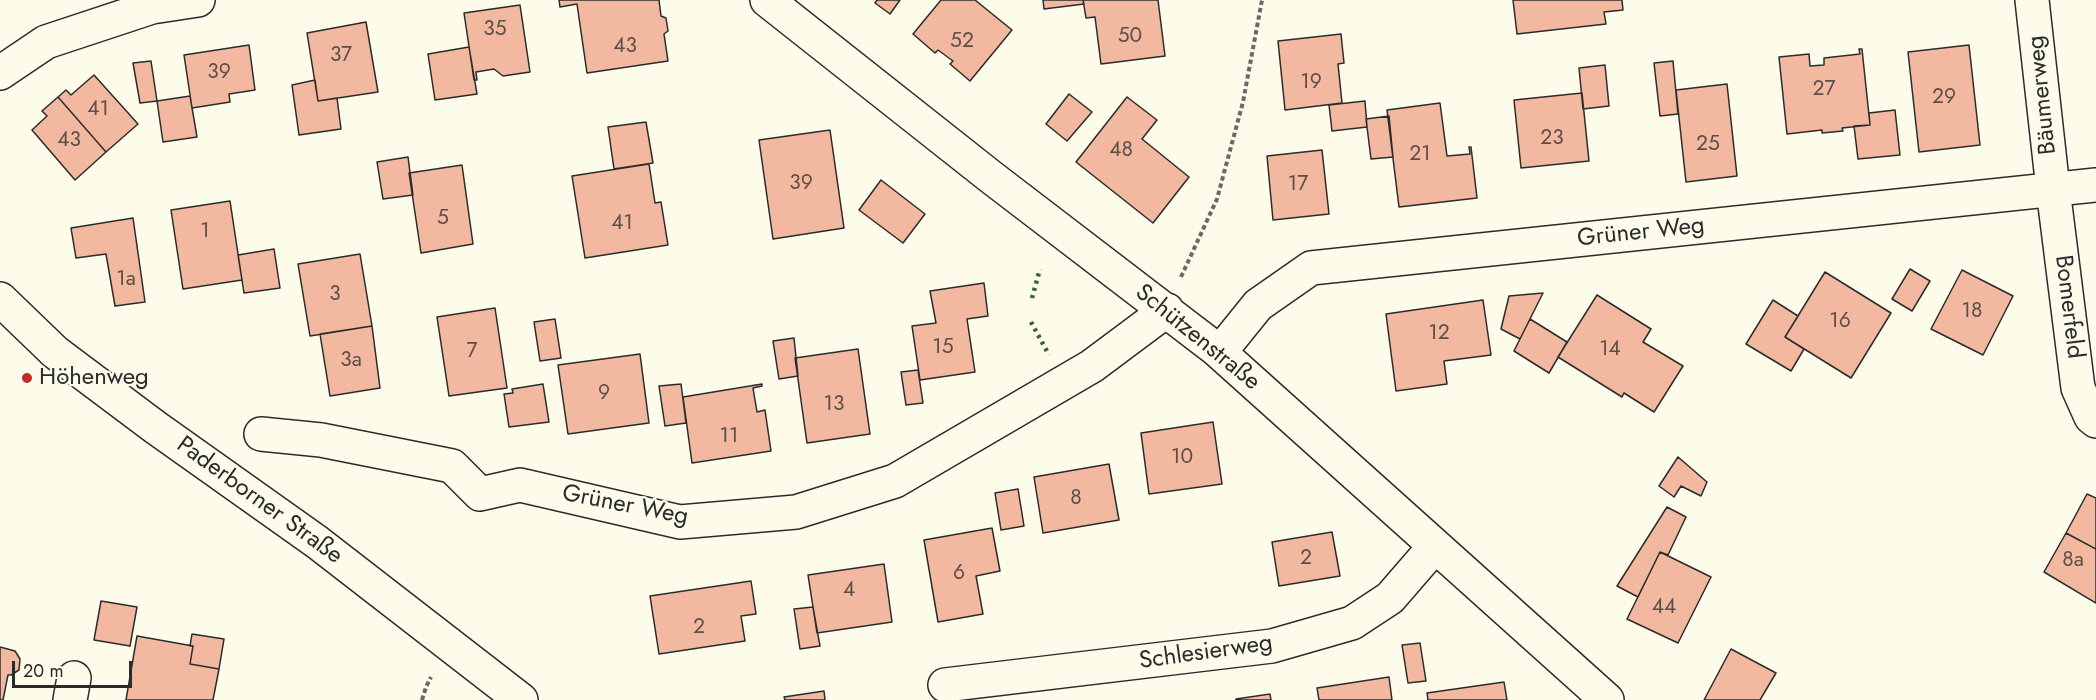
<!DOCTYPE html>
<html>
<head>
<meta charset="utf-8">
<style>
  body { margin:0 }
  #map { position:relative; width:2096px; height:700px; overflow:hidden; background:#fdfbea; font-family:Jost,sans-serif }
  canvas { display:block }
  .scale { position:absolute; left:12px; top:661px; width:120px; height:27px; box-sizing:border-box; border:3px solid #2b2b2b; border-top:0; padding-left:8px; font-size:18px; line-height:21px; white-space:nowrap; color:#2b2b2b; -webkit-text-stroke:4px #fdfbea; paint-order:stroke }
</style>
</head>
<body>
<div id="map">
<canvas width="2096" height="700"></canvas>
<div class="scale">20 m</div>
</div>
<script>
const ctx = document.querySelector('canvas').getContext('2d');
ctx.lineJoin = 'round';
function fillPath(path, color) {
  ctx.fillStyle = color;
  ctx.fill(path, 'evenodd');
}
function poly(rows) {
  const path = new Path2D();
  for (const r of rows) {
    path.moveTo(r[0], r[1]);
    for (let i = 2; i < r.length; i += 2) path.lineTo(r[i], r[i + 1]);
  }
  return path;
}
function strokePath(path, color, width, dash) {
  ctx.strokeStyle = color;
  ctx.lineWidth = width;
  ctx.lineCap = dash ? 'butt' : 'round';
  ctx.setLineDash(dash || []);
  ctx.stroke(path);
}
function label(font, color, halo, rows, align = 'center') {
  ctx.font = font + ' Jost,sans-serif';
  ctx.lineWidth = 4.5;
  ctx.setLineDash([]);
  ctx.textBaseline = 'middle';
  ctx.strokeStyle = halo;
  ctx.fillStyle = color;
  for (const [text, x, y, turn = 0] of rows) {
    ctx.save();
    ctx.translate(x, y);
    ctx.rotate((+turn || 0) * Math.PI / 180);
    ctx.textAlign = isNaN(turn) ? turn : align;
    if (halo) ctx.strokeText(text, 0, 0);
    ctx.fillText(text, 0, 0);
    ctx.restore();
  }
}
const building = poly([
  [559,0,659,0,661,16,666,18,668,31,664,34,668,61,587,73,577,4,560,7,559,0],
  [877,0,900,0,890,14,875,3,877,0],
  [941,0,975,0,1012,30,970,81,950,64,953,61,938,50,935,53,913,34,941,0],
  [1043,0,1083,0,1084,4,1044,9,1043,0],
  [1083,0,1158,0,1165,56,1101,64,1095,17,1086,18,1083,0],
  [1513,0,1622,0,1623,10,1604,12,1606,24,1517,34,1513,0],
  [520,5,530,72,503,76,494,69,476,72,477,80,474,80,464,13,520,5],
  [366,22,378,92,318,101,307,33,366,22],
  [1341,34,1344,63,1338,64,1342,103,1285,110,1278,41,1341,34],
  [249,45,255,90,229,94,230,102,192,108,184,55,249,45],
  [1969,45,1980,145,1919,152,1908,52,1969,45],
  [469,47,477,94,435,100,428,54,469,47],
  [1859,49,1862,49,1870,125,1842,128,1843,131,1822,133,1822,130,1787,134,1779,57,1809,54,1810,66,1824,65,1824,58,1860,54,1859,49],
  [151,61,157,101,140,103,133,63,151,61],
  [1673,61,1678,114,1660,116,1654,63,1673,61],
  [1605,65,1609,106,1583,109,1579,68,1605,65],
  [94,75,138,124,106,152,58,97,66,90,71,95,94,75],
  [315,80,318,101,337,98,341,129,299,135,292,85,315,80],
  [1727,84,1737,176,1686,182,1676,90,1727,84],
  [1582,93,1589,161,1521,168,1514,100,1582,93],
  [1069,94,1092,112,1067,141,1046,124,1069,94],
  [190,96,197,137,163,142,157,101,190,96],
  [58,97,106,152,75,180,32,130,47,116,42,111,58,97],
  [1127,97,1157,120,1142,139,1189,177,1153,223,1076,162,1127,97],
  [1365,101,1367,127,1332,131,1329,105,1365,101],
  [1440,103,1447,156,1470,154,1469,147,1471,147,1477,198,1399,207,1387,110,1440,103],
  [1895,110,1900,155,1858,159,1854,126,1870,125,1869,113,1895,110],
  [1389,116,1393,157,1371,159,1366,119,1389,116],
  [646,122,653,163,614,169,608,127,646,122],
  [830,130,844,228,773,239,759,140,830,130],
  [1322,150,1329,214,1273,220,1267,156,1322,150],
  [408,157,413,195,383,199,377,162,408,157],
  [649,164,655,203,661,202,668,245,585,258,572,176,649,164],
  [462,165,473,244,421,253,409,173,462,165],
  [881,180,925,214,903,243,859,210,881,180],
  [230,201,242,280,183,289,171,210,230,201],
  [133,218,145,302,115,306,106,254,76,258,71,228,133,218],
  [274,249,280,288,244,293,238,255,274,249],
  [360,254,372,326,310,336,298,264,360,254],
  [1910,269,1930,281,1912,311,1892,299,1910,269],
  [1962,270,2013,296,1983,355,1931,329,1962,270],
  [1825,272,1891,313,1851,378,1785,337,1825,272],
  [984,283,988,316,967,319,975,372,920,380,912,326,936,323,930,291,984,283],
  [1543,293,1520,339,1501,329,1509,296,1543,293],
  [1597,295,1651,329,1643,342,1683,366,1654,412,1624,393,1622,397,1558,357,1597,295],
  [1483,300,1491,355,1444,361,1447,384,1396,391,1386,314,1483,300],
  [1773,300,1798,316,1785,337,1804,349,1791,371,1746,344,1773,300],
  [495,308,507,388,449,396,437,317,495,308],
  [555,319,561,358,540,361,534,322,555,319],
  [1530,319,1567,342,1549,373,1514,351,1530,319],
  [372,326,380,388,330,396,320,334,372,326],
  [794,338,798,376,779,379,773,341,794,338],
  [858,349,870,434,807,443,795,358,858,349],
  [640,354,649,423,568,434,558,365,640,354],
  [918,370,923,403,906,405,901,372,918,370],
  [543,384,549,422,509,427,504,394,513,393,512,389,543,384],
  [681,384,686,423,665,426,659,386,681,384],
  [762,384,762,386,753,388,757,412,765,410,771,451,692,463,683,397,762,384],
  [1213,422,1222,484,1149,494,1141,433,1213,422],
  [1678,457,1707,482,1701,496,1681,486,1674,497,1659,486,1678,457],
  [1109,464,1119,520,1043,533,1034,477,1109,464],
  [1018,489,1024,526,1001,530,995,493,1018,489],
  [2087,494,2096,498,2096,549,2066,533,2087,494],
  [1667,507,1686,517,1668,555,1660,552,1638,597,1617,586,1667,507],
  [992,528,1000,571,976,576,983,614,938,622,924,540,992,528],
  [1332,532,1340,576,1279,586,1272,542,1332,532],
  [2066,533,2096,549,2096,603,2044,572,2066,533],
  [1660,552,1711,577,1678,643,1627,619,1660,552],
  [884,564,892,622,817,633,808,575,884,564],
  [751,581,756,614,741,616,745,641,659,654,650,596,751,581],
  [101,601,137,607,130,646,94,640,101,601],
  [813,607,820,646,800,649,794,609,813,607],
  [192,634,224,639,219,669,190,664,193,646,190,646,192,634],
  [137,636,193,646,190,664,219,669,213,700,126,700,137,636],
  [1420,643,1426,681,1408,683,1402,645,1420,643],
  [0,647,15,651,20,659,19,670,11,675,8,675,3,700,0,700,0,647],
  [1731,649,1776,673,1760,700,1704,700,1731,649],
  [1389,677,1392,700,1319,700,1317,688,1389,677],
  [1504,682,1507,700,1428,700,1427,693,1504,682],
  [824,691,825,700,785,700,784,697,824,691],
  [1270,694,1271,700,1236,700,1236,699,1270,694]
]);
fillPath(building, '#f2b8a0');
strokePath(building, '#2b2b2b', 1.5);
const street = poly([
  [767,0,991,177,1217,350,1607,700],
  [2032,0,2053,189,2078,388,2091,417,2096,421],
  [0,73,46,42,152,7,198,0],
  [1220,352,1258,305,1311,268,2096,185],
  [261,434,321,440,452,466,480,494,520,485,680,522,796,512,895,481,1092,366,1167,310],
  [945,685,1272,646,1352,623,1390,598,1435,546],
  [70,700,74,678]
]);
const secondary = poly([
  [0,299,55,352,155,427,317,542,521,700]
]);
strokePath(street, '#2b2b2b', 36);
strokePath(secondary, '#2b2b2b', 36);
strokePath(poly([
  [1181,277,1217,199,1243,102,1262,0],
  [422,700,426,687,431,677]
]), '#6a6964', 4, [4.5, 3]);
strokePath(street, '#fdfbea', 33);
strokePath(secondary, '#fdfbea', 33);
strokePath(poly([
  [1032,298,1040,269],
  [1031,322,1049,355]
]), '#34623c', 4.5, [3, 4.5]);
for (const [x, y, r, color] of [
  [27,378,6,"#c62828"]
]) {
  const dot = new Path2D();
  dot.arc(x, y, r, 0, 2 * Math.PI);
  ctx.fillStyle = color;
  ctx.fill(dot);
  strokePath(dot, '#fdfbea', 2);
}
label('21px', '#5d4e48', null, [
  ["35",495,30],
  ["50",1130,37],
  ["52",962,42],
  ["43",625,47],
  ["37",341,56],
  ["39",219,73],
  ["19",1311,83],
  ["27",1824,90],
  ["29",1944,98],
  ["41",98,110],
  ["23",1552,139],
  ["43",69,141],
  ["25",1708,145],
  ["48",1121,151],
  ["21",1420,155],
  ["39",801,184],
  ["17",1298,185],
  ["5",443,219],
  ["41",622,224],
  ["1",205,232],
  ["1a",126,280],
  ["3",335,295],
  ["18",1972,312],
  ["16",1840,322],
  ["12",1439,334],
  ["15",943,348],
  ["14",1610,350],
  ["7",472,352],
  ["3a",351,361],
  ["9",604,394],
  ["13",834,405],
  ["11",729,437],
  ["10",1182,458],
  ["8",1076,499],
  ["2",1306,559],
  ["8a",2073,561],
  ["6",959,574],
  ["4",849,591],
  ["44",1664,608],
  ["2",699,628]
]);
label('24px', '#2b2b2b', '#fdfbea', [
  ["Bäumerweg",2043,95,-96],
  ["Grüner Weg",1641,233,-6],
  ["Bomerfeld",2068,307,83],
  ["Schützenstraße",1197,338,39],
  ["Paderborner Straße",259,501,36],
  ["Grüner Weg",625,506,11],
  ["Schlesierweg",1206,653,-8]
]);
label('24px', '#2b2b2b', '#fdfbea', [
  ["Höhenweg",39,378]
], 'left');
</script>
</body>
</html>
